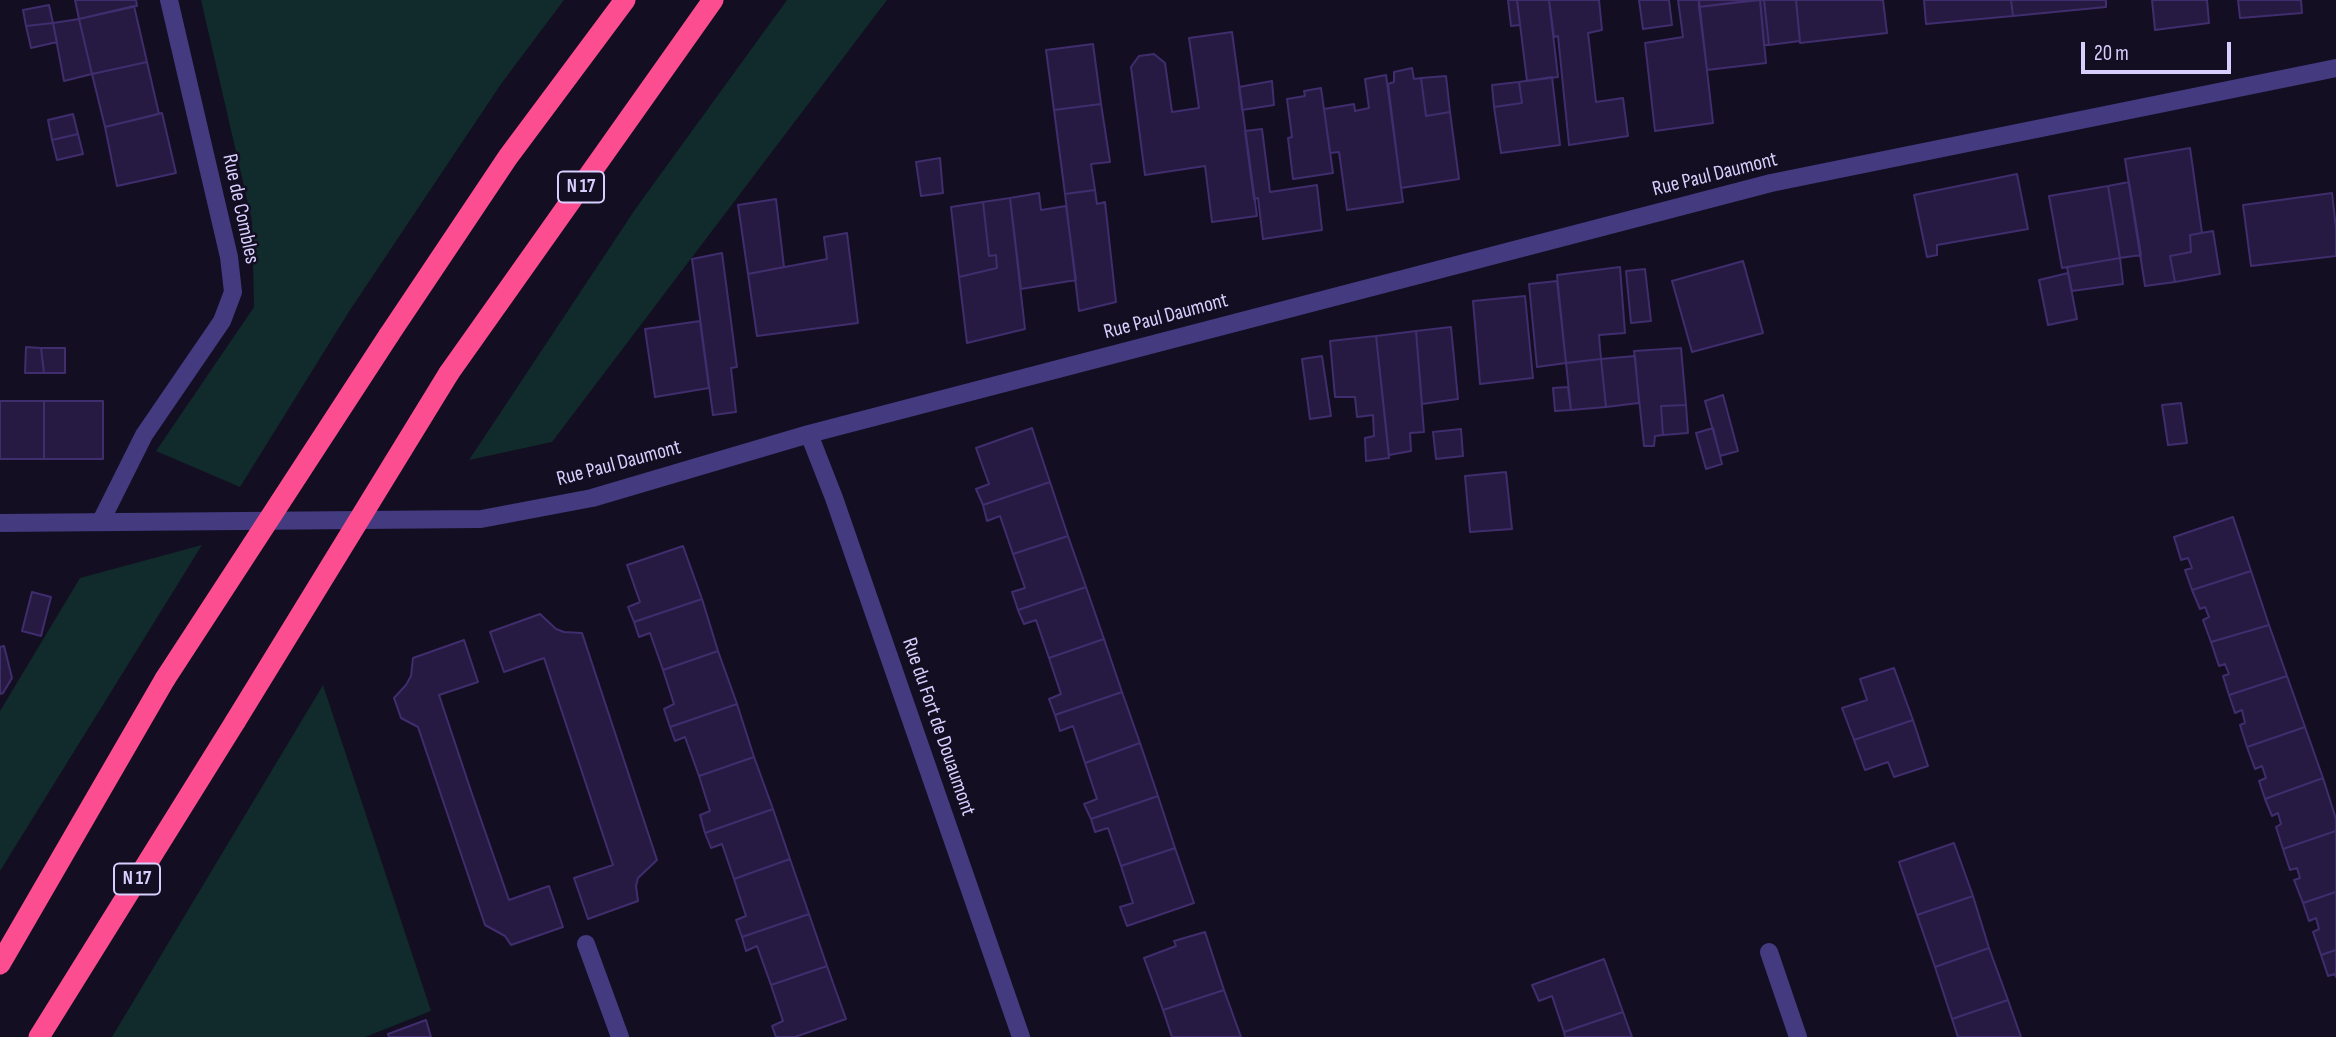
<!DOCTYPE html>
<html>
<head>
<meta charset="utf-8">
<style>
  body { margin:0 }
  #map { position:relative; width:2336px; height:1037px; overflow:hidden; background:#130e21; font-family:"Sofia Sans Condensed",sans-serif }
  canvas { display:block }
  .scale { position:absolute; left:2081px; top:42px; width:150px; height:32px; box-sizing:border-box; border:4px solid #d9cffe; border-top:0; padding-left:9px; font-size:21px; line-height:24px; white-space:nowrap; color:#d9cffe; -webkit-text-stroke:5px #130e21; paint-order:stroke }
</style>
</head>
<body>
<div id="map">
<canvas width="2336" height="1037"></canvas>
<div class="scale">20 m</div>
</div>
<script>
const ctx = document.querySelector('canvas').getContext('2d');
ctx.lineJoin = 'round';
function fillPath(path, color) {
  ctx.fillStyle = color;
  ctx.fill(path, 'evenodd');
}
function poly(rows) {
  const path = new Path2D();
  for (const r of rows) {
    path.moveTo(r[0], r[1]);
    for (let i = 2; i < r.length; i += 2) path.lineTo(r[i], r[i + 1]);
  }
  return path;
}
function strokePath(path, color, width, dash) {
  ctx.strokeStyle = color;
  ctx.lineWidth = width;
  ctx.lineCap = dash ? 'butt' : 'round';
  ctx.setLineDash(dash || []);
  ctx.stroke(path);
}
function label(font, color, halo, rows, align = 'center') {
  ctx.font = font + ' "Sofia Sans Condensed",sans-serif';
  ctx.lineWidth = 5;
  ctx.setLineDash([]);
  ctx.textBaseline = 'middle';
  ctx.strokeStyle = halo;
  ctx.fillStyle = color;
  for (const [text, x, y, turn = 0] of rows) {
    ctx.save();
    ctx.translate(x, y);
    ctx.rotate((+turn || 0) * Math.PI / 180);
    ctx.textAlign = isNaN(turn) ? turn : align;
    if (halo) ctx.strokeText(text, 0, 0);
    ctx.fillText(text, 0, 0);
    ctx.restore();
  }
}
fillPath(poly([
  [201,0,564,0,501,84,350,310,240,487,156,451,254,307,252,221],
  [787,0,887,0,552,442,469,460,636,208],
  [202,545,132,658,0,871,0,711,80,578],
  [323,685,431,1011,365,1037,112,1037]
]), '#112a2b');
const building = poly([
  [75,0,136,0,137,6,79,19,75,0],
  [1508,0,1517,0,1520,25,1511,26,1508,0],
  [1517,0,1549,0,1558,77,1527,81,1517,0],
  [1549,0,1599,0,1602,30,1588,33,1596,102,1623,98,1628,136,1569,145,1558,36,1554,37,1549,0],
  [1639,0,1669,0,1672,25,1643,29,1639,0],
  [1678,0,1699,0,1713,123,1655,131,1645,43,1683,37,1678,0],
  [1699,0,1753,0,1699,7,1699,0],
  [1760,0,1764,0,1769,45,1764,45,1760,0],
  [1760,0,1766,63,1707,70,1699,7,1760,0],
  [1764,0,1796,0,1800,41,1769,45,1764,0],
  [1796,0,1883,0,1887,33,1800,43,1796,0],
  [1924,0,2011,0,2013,16,1926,24,1924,0],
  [2011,0,2106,0,2106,7,2013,16,2011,0],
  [2152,0,2207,0,2209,23,2155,30,2152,0],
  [2238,0,2301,0,2302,13,2240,18,2238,0],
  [49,5,53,23,26,26,23,10,49,5],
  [134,6,147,62,92,74,79,19,134,6],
  [79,19,92,74,64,81,53,23,79,19],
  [53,23,57,42,31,48,26,26,53,23],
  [1232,32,1257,216,1212,222,1205,166,1145,175,1131,67,1139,56,1154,54,1165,63,1172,112,1199,108,1189,38,1232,32],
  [1093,44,1101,104,1054,110,1046,50,1093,44],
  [147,62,159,114,105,127,92,74,147,62],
  [1412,68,1414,79,1421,78,1426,116,1450,112,1459,179,1401,188,1388,84,1394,82,1394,72,1412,68],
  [1386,75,1403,202,1347,210,1339,152,1330,153,1324,109,1354,104,1355,111,1369,108,1365,79,1386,75],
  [1446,76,1450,112,1426,116,1421,78,1446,76],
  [1552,77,1560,145,1501,153,1494,107,1522,103,1519,82,1552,77],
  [1272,81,1274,105,1242,110,1239,87,1272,81],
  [1519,82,1522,103,1494,107,1492,85,1519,82],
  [1321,88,1333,173,1293,179,1288,138,1292,137,1287,99,1305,96,1304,91,1321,88],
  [1101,104,1110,162,1091,164,1095,190,1065,194,1054,110,1101,104],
  [162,113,176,173,117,186,105,127,162,113],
  [73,114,78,134,52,140,48,120,73,114],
  [1262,129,1270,192,1317,185,1322,230,1263,239,1258,198,1254,199,1245,131,1262,129],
  [78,134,83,154,57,160,52,140,78,134],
  [2190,148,2202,233,2190,235,2191,252,2170,256,2175,282,2145,286,2125,159,2190,148],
  [940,158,943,193,921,196,916,162,940,158],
  [2017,174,2028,229,1937,245,1937,255,1927,257,1914,195,2017,174],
  [2129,182,2141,255,2120,258,2108,186,2129,182],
  [2108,186,2120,258,2062,268,2049,196,2108,186],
  [1095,190,1097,204,1105,202,1116,302,1079,311,1065,194,1095,190],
  [1039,193,1041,210,1066,206,1076,280,1021,289,1010,198,1039,193],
  [2332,193,2336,228,2336,256,2251,266,2243,205,2332,193],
  [1010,198,1025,329,967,343,959,277,997,268,996,255,989,256,983,202,1010,198],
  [776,199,784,267,748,274,738,205,776,199],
  [983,202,989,256,996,255,997,268,959,277,951,207,983,202],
  [2213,231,2220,274,2175,282,2170,256,2191,252,2190,235,2213,231],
  [847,233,858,323,757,336,748,274,827,259,824,237,847,233],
  [722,253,737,367,731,368,736,412,713,415,692,259,722,253],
  [2120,258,2123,284,2072,291,2067,267,2120,258],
  [1743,261,1763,333,1692,352,1672,281,1743,261],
  [1620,267,1625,333,1599,335,1601,359,1566,363,1557,275,1620,267],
  [1645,269,1651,321,1631,323,1626,271,1645,269],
  [2068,273,2077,319,2048,325,2039,280,2068,273],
  [1557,281,1566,363,1537,367,1529,284,1557,281],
  [1525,296,1533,378,1480,384,1473,301,1525,296],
  [700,321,709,388,655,397,645,329,700,321],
  [1451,327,1458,399,1422,404,1416,331,1451,327],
  [1416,331,1424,432,1410,433,1411,451,1389,455,1376,336,1416,331],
  [1376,336,1389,458,1366,461,1365,438,1374,436,1373,415,1357,417,1355,397,1335,397,1330,341,1376,336],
  [26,347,41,348,44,373,25,373,26,347],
  [41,348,65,348,65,373,44,373,41,348],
  [1681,348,1686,405,1661,406,1663,435,1655,436,1654,446,1644,446,1634,351,1681,348],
  [1322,356,1331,416,1310,419,1302,359,1322,356],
  [1635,356,1639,403,1606,407,1601,359,1635,356],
  [1601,359,1606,407,1571,410,1566,363,1601,359],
  [1568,387,1571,410,1555,411,1553,388,1568,387],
  [1723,395,1738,451,1720,456,1705,401,1723,395],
  [0,401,44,401,44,459,0,459,0,401],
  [44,401,103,401,103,459,44,459,44,401],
  [2181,403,2187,443,2168,445,2162,405,2181,403],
  [1686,405,1688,433,1663,435,1661,406,1686,405],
  [1032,428,1050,482,983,505,976,489,989,484,976,448,1032,428],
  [1713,428,1722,464,1706,469,1696,433,1713,428],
  [1461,429,1463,456,1436,459,1433,432,1461,429],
  [1506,472,1512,529,1470,532,1465,476,1506,472],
  [1050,482,1068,536,1013,554,1000,516,987,521,983,505,1050,482],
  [2233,517,2251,571,2192,590,2185,570,2192,568,2188,558,2181,560,2174,537,2233,517],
  [1068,536,1086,587,1018,610,1012,592,1025,588,1013,554,1068,536],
  [683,546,702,599,634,622,628,607,640,602,627,565,683,546],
  [2251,571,2269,625,2211,642,2203,620,2209,617,2205,607,2200,609,2192,590,2251,571],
  [1086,587,1104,639,1049,658,1036,620,1024,624,1018,610,1086,587],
  [32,592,51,597,41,636,22,631,32,592],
  [702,599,718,651,663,670,650,633,639,637,634,622,702,599],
  [540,614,556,629,564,632,582,633,657,860,638,878,636,886,638,901,588,919,574,878,613,865,544,658,504,672,490,632,540,614],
  [2269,625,2287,676,2229,695,2223,676,2229,674,2225,664,2219,666,2211,642,2269,625],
  [1104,639,1122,692,1055,715,1049,699,1061,694,1049,658,1104,639],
  [464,640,478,682,439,695,472,794,509,900,549,886,563,927,511,945,505,936,485,925,418,727,401,718,394,698,406,685,411,676,413,658,464,640],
  [4,646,12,678,3,693,0,694,0,647,4,646],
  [718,651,737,704,670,727,664,709,674,704,663,670,718,651],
  [1894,668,1913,720,1854,740,1842,708,1867,700,1860,679,1894,668],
  [2287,676,2305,727,2247,747,2240,725,2245,723,2242,710,2235,713,2229,695,2287,676],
  [1122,692,1140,743,1085,763,1073,726,1060,731,1055,715,1122,692],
  [737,704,754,757,699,776,685,737,675,741,670,727,737,704],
  [1913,720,1928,766,1894,777,1888,762,1865,770,1854,740,1913,720],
  [2305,727,2323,778,2265,799,2259,781,2266,778,2262,766,2255,769,2247,747,2305,727],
  [1140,743,1158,796,1091,819,1084,804,1097,799,1085,763,1140,743],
  [754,757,773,809,705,833,700,815,710,811,699,776,754,757],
  [2323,778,2336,819,2336,831,2283,849,2276,827,2281,824,2278,813,2272,816,2265,799,2323,778],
  [1158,796,1175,848,1121,866,1108,828,1095,832,1091,819,1158,796],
  [773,809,790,859,734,879,722,844,711,848,705,833,773,809],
  [2336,831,2336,892,2303,903,2294,880,2300,878,2297,868,2290,870,2283,849,2336,831],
  [1954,843,1973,896,1917,915,1899,862,1954,843],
  [1175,848,1194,903,1127,926,1120,907,1133,903,1121,866,1175,848],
  [790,859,809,914,742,937,736,920,746,916,734,879,790,859],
  [2336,892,2336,950,2321,955,2313,932,2319,929,2316,918,2309,921,2303,903,2336,892],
  [1973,896,1989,948,1935,967,1917,915,1973,896],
  [809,914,827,966,771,985,757,946,746,951,742,937,809,914],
  [1205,932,1224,990,1163,1010,1144,958,1176,946,1174,941,1205,932],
  [1989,948,2008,1000,1952,1019,1935,967,1989,948],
  [2336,950,2336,977,2335,974,2328,976,2321,955,2336,950],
  [1604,959,1623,1012,1564,1032,1552,996,1539,1001,1532,985,1604,959],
  [827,966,846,1019,795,1037,776,1037,772,1026,783,1021,771,985,827,966],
  [1224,990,1241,1037,1172,1037,1163,1010,1224,990],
  [2008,1000,2021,1037,1958,1037,1952,1019,2008,1000],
  [1623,1012,1632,1037,1565,1037,1564,1032,1623,1012],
  [426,1020,431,1037,389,1037,388,1034,426,1020]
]);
fillPath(building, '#261a42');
strokePath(building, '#402d6d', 2);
strokePath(poly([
  [809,434,834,498,1021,1037],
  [101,521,144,435,222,321,233,292,229,257,169,0],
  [0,523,481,519,592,498,809,434,1771,183,2336,68],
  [586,944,620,1037],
  [1769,952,1798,1037]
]), '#433a7f', 18);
strokePath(poly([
  [389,335,508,157,625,0],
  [449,373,713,0],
  [0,964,165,679],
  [39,1037,235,722]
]), '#fb4d90', 21);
strokePath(poly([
  [165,679,389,335],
  [235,722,449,373]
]), '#fb4d90', 21);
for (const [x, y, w] of [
  [581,187,46],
  [137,879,46]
]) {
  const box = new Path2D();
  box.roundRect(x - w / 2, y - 15.5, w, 31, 5);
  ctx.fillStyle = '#130e21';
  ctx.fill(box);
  strokePath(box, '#d9cffe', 2);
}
label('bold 19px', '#d9cffe', null, [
  ["N 17",581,187],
  ["N 17",137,879]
]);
label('21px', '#d9cffe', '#130e21', [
  ["Rue Paul Daumont",1715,175,-14],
  ["Rue de Combles",240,209,78],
  ["Rue Paul Daumont",1166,317,-15],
  ["Rue Paul Daumont",619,464,-15],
  ["Rue du Fort de Douaumont",938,727,71]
]);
</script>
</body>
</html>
